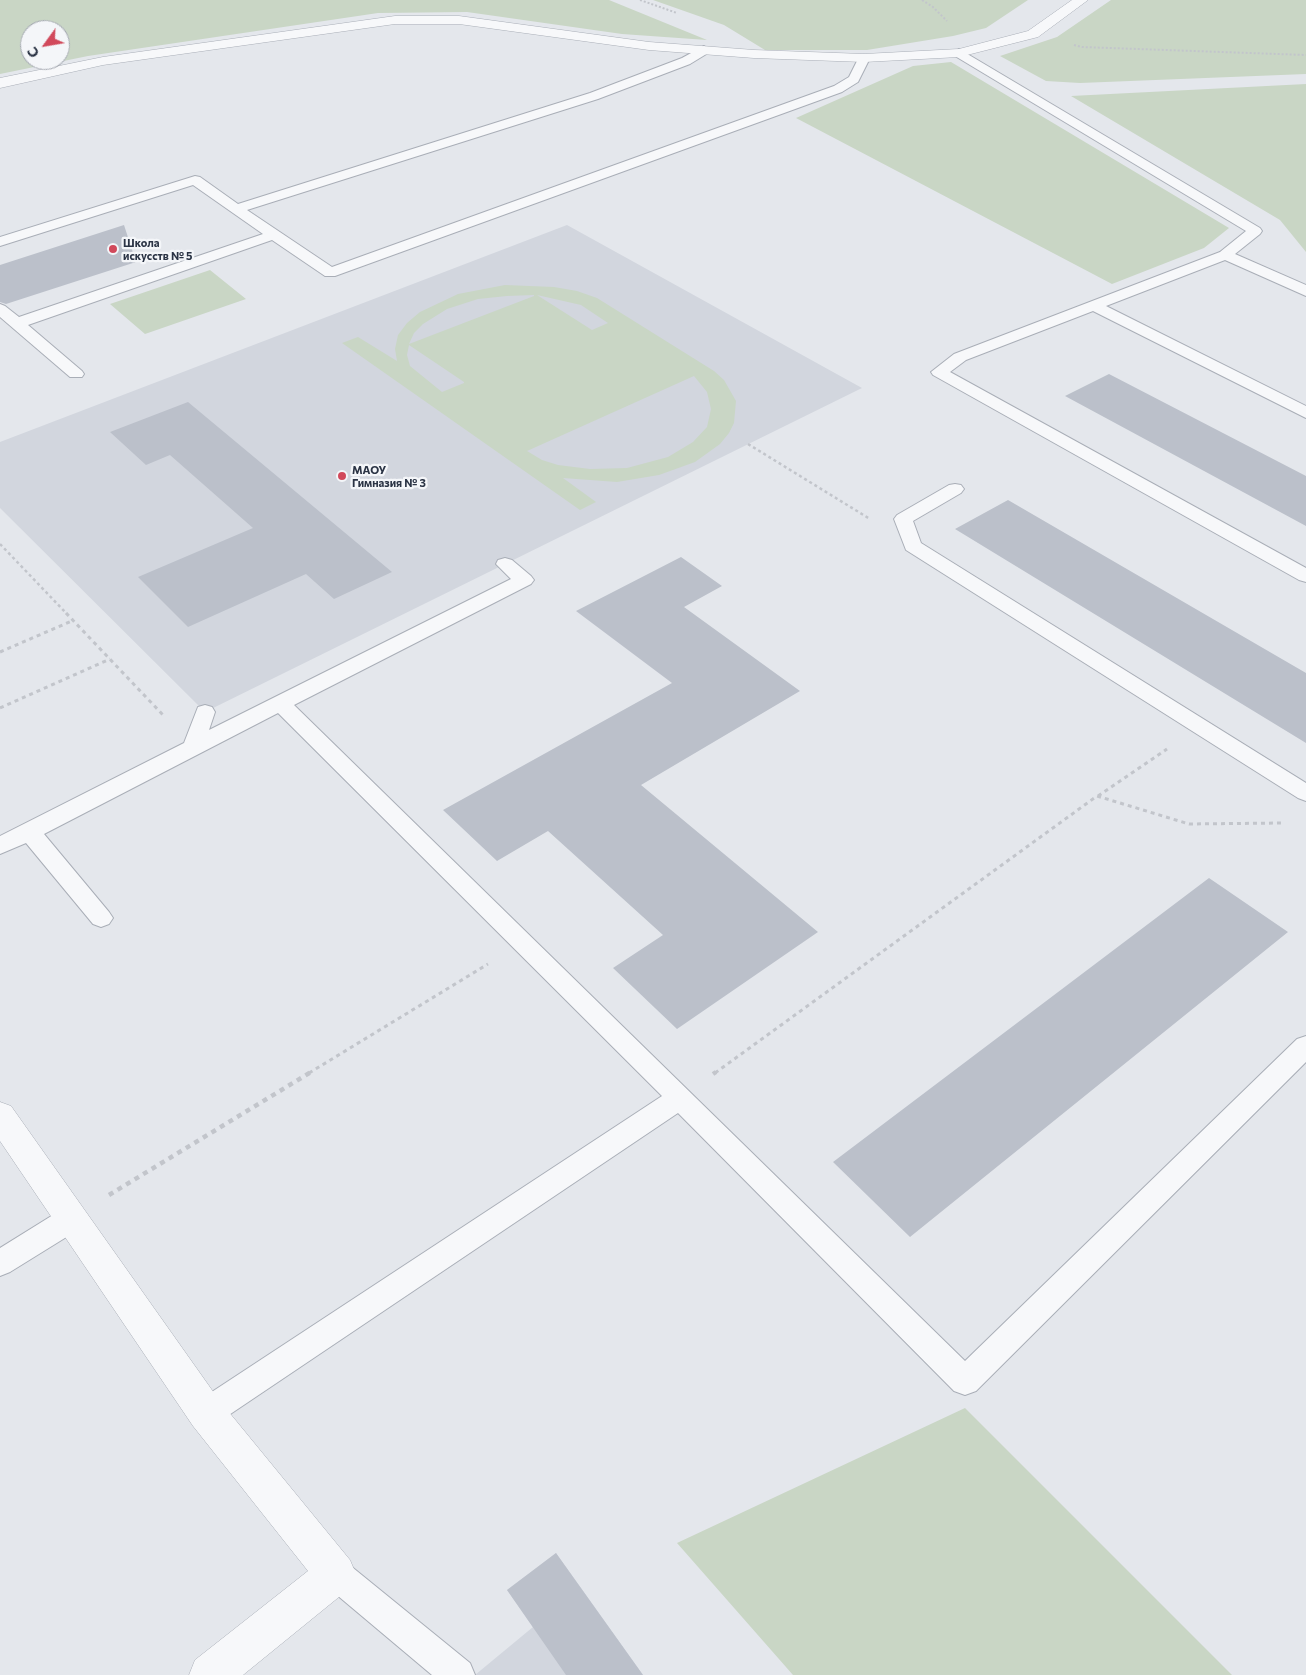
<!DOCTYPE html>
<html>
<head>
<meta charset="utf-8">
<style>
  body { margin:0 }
  #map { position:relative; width:1306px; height:1675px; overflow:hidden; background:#e4e7ec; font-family:Commissioner,sans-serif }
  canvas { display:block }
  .north { position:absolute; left:20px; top:20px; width:50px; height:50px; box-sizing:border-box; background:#f4f6f9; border:1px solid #a4a8b1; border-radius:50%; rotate:238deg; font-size:14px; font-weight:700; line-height:20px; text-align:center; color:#2b3445 }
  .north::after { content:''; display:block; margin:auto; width:18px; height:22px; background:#d1495b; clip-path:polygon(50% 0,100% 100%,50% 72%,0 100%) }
</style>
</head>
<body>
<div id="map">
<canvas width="1306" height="1675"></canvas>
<div class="north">С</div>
</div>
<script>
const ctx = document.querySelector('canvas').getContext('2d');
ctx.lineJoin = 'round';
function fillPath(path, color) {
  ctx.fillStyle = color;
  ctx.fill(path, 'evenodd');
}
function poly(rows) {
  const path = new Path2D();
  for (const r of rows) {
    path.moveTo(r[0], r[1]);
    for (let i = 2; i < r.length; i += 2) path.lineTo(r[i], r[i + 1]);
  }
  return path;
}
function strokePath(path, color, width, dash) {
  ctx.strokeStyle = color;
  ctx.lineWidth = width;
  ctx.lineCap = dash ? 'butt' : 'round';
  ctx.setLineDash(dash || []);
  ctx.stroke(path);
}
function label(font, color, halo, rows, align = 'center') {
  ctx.font = font + ' Commissioner,sans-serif';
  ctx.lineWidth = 4.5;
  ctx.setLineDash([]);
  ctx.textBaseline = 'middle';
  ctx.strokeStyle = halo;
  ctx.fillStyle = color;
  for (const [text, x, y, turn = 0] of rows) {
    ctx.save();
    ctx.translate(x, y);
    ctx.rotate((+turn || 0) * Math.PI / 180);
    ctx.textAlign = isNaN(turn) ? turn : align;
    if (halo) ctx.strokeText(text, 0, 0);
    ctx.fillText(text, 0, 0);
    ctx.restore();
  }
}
fillPath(poly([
  [567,225,862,388,205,712,0,508,0,442],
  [556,1553,643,1675,475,1675,533,1627,507,1590]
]), '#d2d6de');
fillPath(poly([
  [0,0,609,0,707,40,622,34,467,12,378,13,88,56,0,74],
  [30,30,60,30,60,60,30,60],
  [653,0,1028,0,986,28,953,36,867,50,765,50,724,25],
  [1111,0,1306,0,1306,74,1080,83,1046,81,1000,56,1057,37],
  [951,62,1229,228,1204,248,1112,284,796,118,913,66],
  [1306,84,1306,252,1280,220,1071,96],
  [210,270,246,299,145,334,110,304],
  [505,285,554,287,577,291,597,298,714,371,724,380,736,401,734,423,729,433,720,444,695,462,659,475,617,482,563,478,596,502,580,510,342,343,358,337,397,361,395,349,398,335,407,323,420,312,458,294],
  [534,295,534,296,409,344,414,333,423,324,447,309,478,299,507,296],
  [537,295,581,305,608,323,592,330],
  [409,345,464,382,464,383,442,392,410,366,407,355],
  [694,376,707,392,711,409,707,427,693,442,668,457,627,468,590,469,558,465,542,460,527,451],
  [965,1408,1232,1675,793,1675,677,1543]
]), '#c9d6c5');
fillPath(poly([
  [124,225,136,262,6,304,0,302,0,265],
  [1109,374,1306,476,1306,526,1065,396],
  [188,402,392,572,334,599,306,574,188,627,138,577,253,528,170,455,146,465,110,432],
  [1008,500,1306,673,1306,743,955,529],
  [681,557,722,586,684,607,800,691,641,785,818,932,677,1029,613,968,663,935,548,831,497,861,443,810,672,683,576,611],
  [1209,878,1288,932,910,1237,833,1162],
  [556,1553,643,1675,566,1675,507,1590]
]), '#bbc0ca');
const service = poly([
  [704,46,710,50,708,53,690,64,598,99,247,210,332,267,834,86,849,77,860,55,868,55,870,58,858,82,842,92,335,276,325,276,272,240,28,325,82,371,84,374,82,377,70,377,0,317,0,304,5,306,19,317,263,234,193,185,0,246,0,237,195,176,200,177,238,204,590,93,682,58,704,46],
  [959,49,1260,228,1262,231,1260,234,1235,254,1306,285,1306,296,1225,260,1106,306,1306,406,1306,418,1093,311,966,360,950,372,1306,568,1306,582,1299,580,933,375,931,372,954,354,1220,252,1246,231,955,56,953,53,959,49],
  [955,484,961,485,964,489,961,493,913,521,921,543,1306,783,1306,801,1298,798,906,550,894,519,897,515,949,485,955,484],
  [505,558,512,560,531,576,534,580,531,584,294,705,965,1361,1297,1039,1306,1036,1306,1062,976,1391,965,1395,954,1391,678,1113,217,1423,206,1428,195,1423,191,1413,195,1403,662,1096,278,713,44,834,109,912,113,918,109,924,101,927,93,924,26,843,0,854,0,836,184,743,198,707,205,705,212,707,215,712,209,730,511,579,496,564,498,560,505,558],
  [71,1207,81,1210,85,1219,81,1228,10,1272,0,1276,0,1248,61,1210,71,1207],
  [336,1558,347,1563,470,1663,475,1675,432,1675,325,1585,320,1574,325,1563,336,1558]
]);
const minor = poly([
  [1072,0,1088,0,1038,37,959,57,864,62,754,58,649,50,459,24,395,24,103,65,0,88,0,78,103,57,395,16,459,16,649,42,754,50,864,54,959,49,1028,31,1072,0],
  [0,1102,11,1106,219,1400,350,1560,356,1574,350,1588,243,1675,189,1675,195,1660,308,1571,193,1426,0,1141,0,1102]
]);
strokePath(service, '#a9aeb7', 2);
strokePath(minor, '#a9aeb7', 1);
strokePath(poly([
  [640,0,677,13],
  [922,0,933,7,947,21],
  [1074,45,1082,47,1306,55]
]), '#c2c5cb', 2, [2, 2]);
strokePath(poly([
  [748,444,870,519],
  [0,544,67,614]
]), '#c2c5cb', 2.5, [3, 3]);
strokePath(poly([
  [66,613,164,716],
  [0,652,74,620],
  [0,708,110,659],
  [1098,796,1167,749],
  [309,1073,488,964],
  [715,1073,1097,796,1189,824,1282,823]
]), '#c2c5cb', 3, [4, 4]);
strokePath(poly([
  [713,1074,716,1072],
  [109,1195,311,1072]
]), '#c2c5cb', 4.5, [5, 5]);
fillPath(service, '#f7f8fa');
fillPath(minor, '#f7f8fa');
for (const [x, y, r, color] of [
  [113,249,5,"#d1495b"],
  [342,476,5,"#d1495b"]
]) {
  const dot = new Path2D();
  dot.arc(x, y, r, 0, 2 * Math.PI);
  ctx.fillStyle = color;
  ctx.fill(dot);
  strokePath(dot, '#f4f6f9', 2);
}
label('bold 11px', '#2b3445', '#f4f6f9', [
  ["Школа",123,243],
  ["искусств № 5",123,256],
  ["МАОУ",352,470],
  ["Гимназия № 3",352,483]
], 'left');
</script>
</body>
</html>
